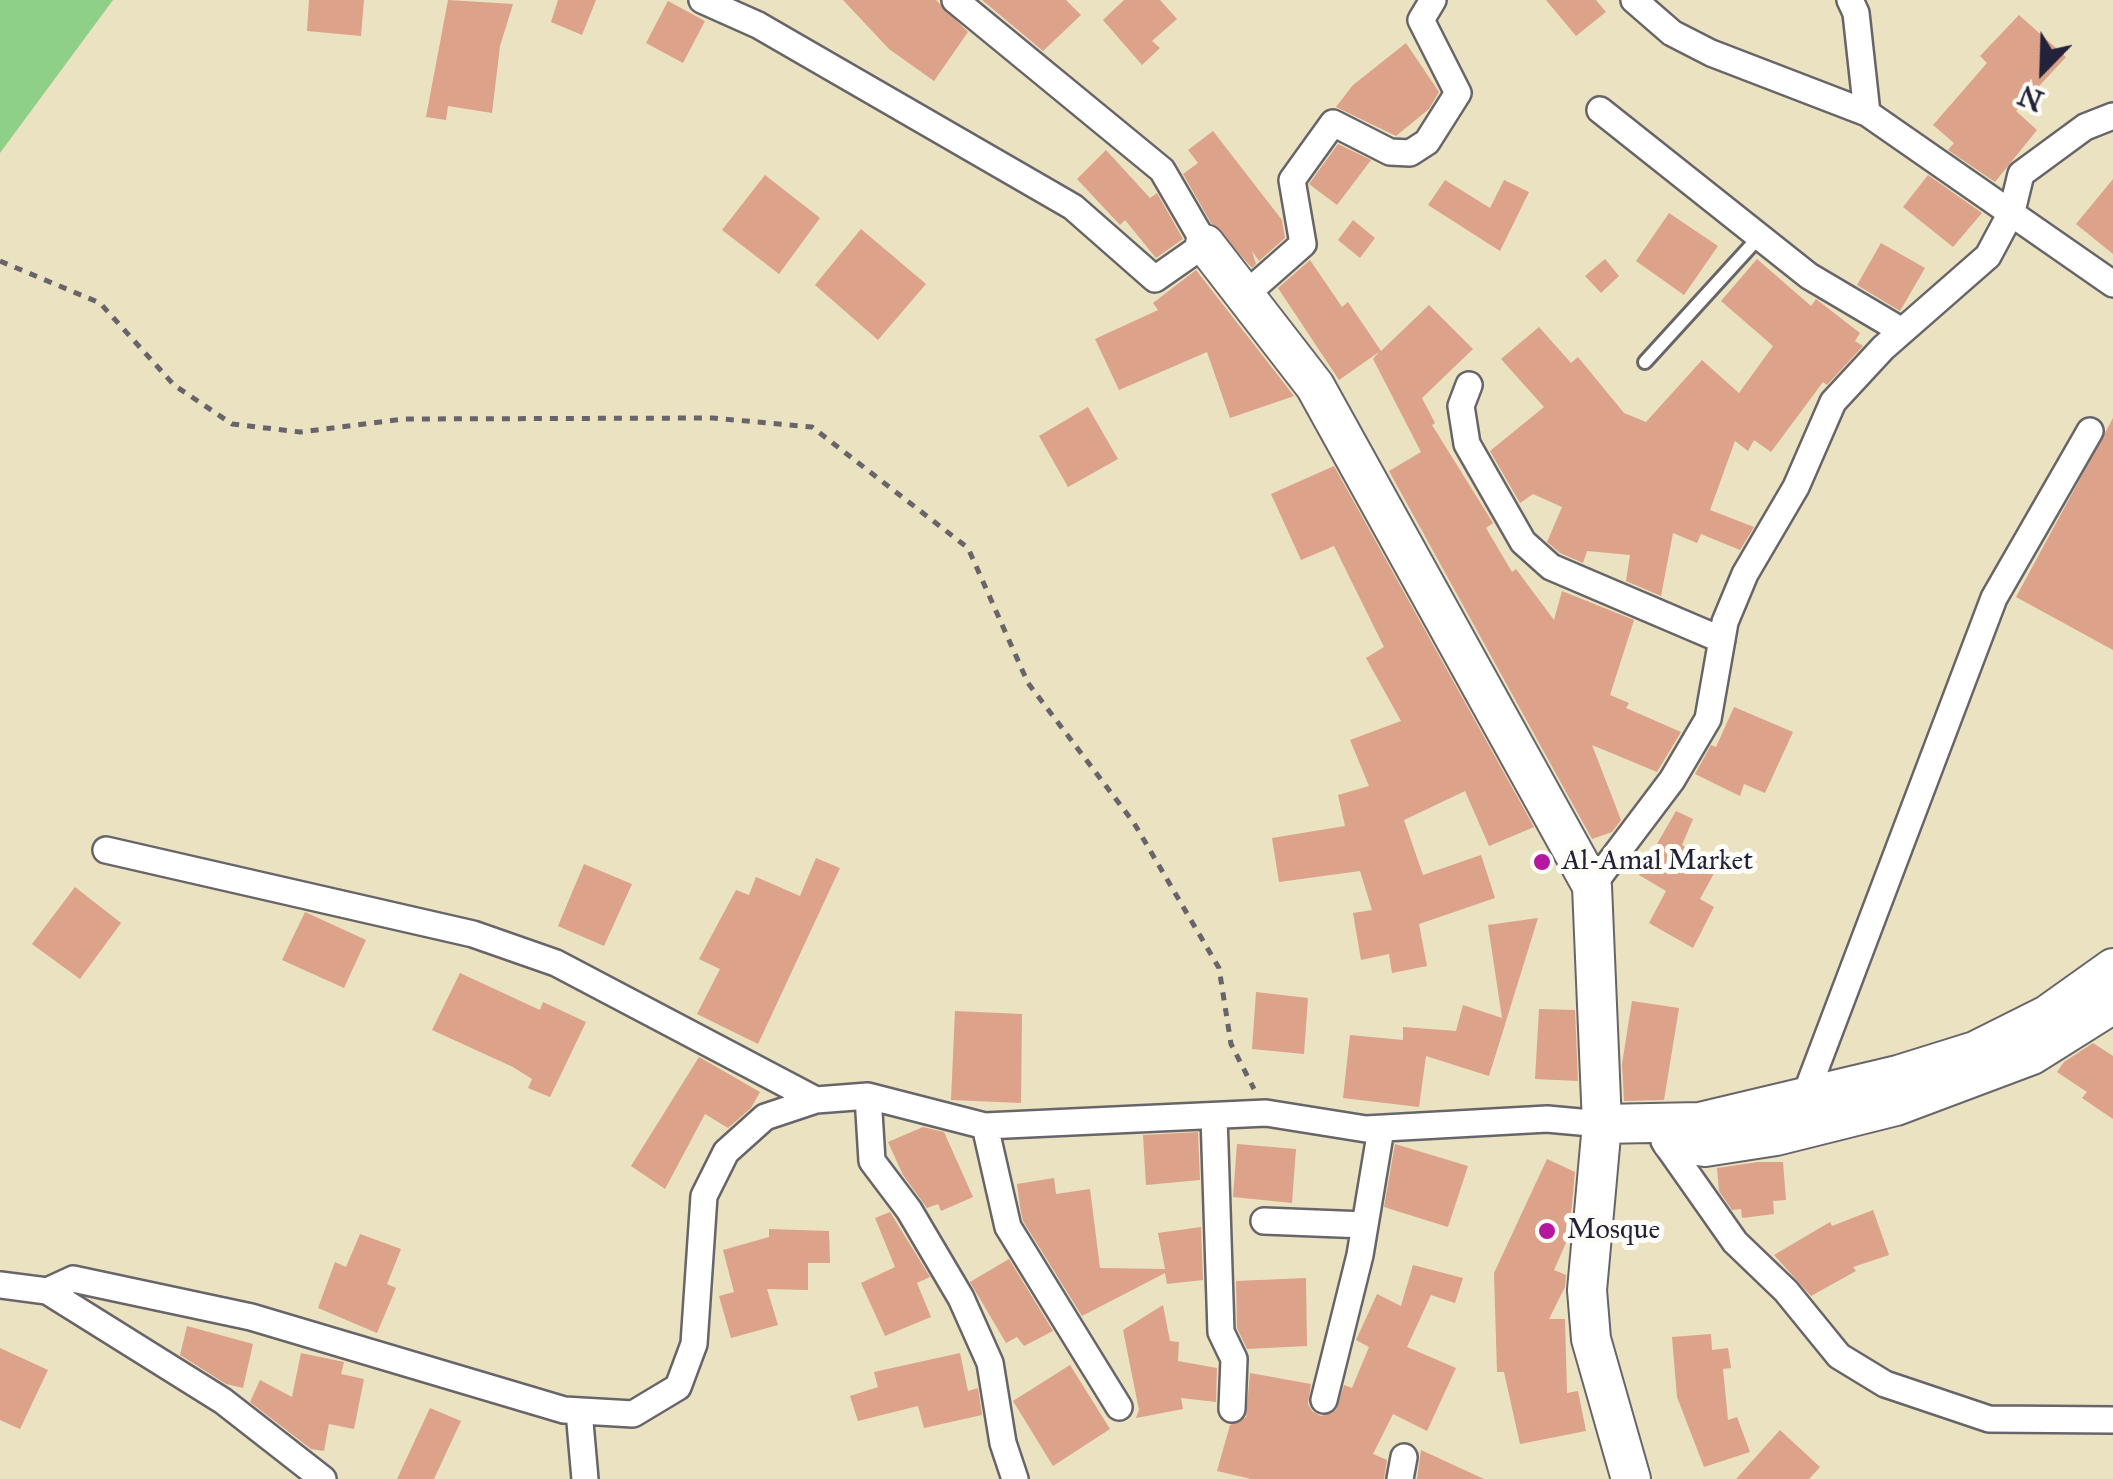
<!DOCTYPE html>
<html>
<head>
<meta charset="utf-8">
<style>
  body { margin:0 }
  #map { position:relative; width:2113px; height:1479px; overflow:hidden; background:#eae2c0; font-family:"IM FELL Great Primer",serif }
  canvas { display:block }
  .north { position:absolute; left:1993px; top:20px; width:100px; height:100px; -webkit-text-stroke:8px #fdfcf7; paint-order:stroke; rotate:203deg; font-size:28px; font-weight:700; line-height:40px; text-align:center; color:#22223b }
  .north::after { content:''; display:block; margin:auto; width:35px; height:45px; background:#22223b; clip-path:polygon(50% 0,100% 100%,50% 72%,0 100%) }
</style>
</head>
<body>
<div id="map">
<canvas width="2113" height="1479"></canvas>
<div class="north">N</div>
</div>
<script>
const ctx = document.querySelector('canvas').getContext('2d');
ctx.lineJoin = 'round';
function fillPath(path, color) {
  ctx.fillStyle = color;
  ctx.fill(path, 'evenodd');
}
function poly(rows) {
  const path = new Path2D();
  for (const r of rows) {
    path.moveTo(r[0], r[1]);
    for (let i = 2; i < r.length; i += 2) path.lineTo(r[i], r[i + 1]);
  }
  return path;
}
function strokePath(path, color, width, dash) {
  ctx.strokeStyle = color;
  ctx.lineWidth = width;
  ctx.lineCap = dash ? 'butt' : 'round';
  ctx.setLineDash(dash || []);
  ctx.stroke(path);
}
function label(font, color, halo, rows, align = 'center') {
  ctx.font = font + ' "IM FELL Great Primer",serif';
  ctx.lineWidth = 10;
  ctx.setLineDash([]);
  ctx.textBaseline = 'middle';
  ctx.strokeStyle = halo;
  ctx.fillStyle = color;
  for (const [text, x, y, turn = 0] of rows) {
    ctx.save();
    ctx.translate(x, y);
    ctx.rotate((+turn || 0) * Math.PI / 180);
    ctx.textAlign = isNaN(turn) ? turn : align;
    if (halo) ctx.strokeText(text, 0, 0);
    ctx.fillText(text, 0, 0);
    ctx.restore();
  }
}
fillPath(poly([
  [0,0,113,0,0,153]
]), '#8ed088');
fillPath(poly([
  [309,0,364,0,361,36,307,31],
  [448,0,513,4,500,46,492,113,448,106,446,120,426,117],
  [558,0,596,0,582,35,551,22],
  [843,0,936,0,968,32,934,81,889,49],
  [982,0,1066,0,1081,15,1043,51],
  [1124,0,1160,0,1177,19,1152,41,1160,48,1142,65,1103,20],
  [1546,0,1596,0,1606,12,1576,36],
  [668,1,705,21,683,63,646,43],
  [2019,15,2066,57,2016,111,2037,130,1995,182,1948,150,1954,143,1933,125,1987,63,1980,56],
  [1406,43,1439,92,1429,109,1396,136,1336,107,1353,85],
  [1213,131,1282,220,1285,238,1259,261,1252,251,1256,264,1252,268,1211,223,1183,174,1198,163,1188,150],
  [1338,144,1371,160,1337,205,1309,184],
  [1106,150,1150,198,1157,193,1183,239,1156,258,1125,220,1120,225,1077,179],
  [765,175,820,218,779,274,722,230],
  [1928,175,1982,213,1953,247,1903,207],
  [2113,179,2113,254,2076,224],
  [1445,180,1490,208,1504,180,1529,192,1500,251,1428,205],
  [1669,213,1718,246,1684,295,1636,261],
  [1353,220,1375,238,1360,258,1338,240],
  [861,229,926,284,878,340,815,285],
  [1881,243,1925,268,1900,311,1857,285],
  [1605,259,1619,276,1601,293,1585,276],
  [1757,259,1811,306,1816,299,1860,333,1855,341,1863,346,1827,385,1823,382,1771,452,1754,440,1748,451,1735,441,1710,510,1754,527,1740,550,1701,534,1697,543,1673,533,1661,596,1626,581,1630,555,1587,551,1583,563,1560,553,1547,542,1562,507,1533,494,1520,503,1490,451,1544,407,1501,359,1539,327,1571,363,1578,357,1624,413,1646,422,1702,360,1739,393,1773,346,1721,301],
  [1310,260,1342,307,1348,302,1381,351,1429,305,1473,349,1422,398,1435,423,1432,425,1493,523,1486,528,1512,572,1516,569,1554,620,1562,591,1634,620,1610,695,1629,703,1626,708,1681,732,1657,772,1592,745,1621,820,1612,832,1592,839,1389,471,1421,452,1373,359,1379,352,1339,380,1278,288],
  [1196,270,1294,396,1230,418,1207,352,1119,390,1095,339,1158,310,1153,303],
  [1088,407,1118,459,1068,487,1039,436],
  [2113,418,2113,650,2016,597],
  [1334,466,1534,827,1489,846,1465,791,1404,820,1423,875,1481,855,1495,898,1419,924,1427,966,1392,973,1389,954,1361,960,1353,913,1372,910,1360,871,1279,882,1272,838,1345,826,1338,795,1369,786,1350,740,1401,721,1366,658,1384,647,1334,546,1301,560,1271,494],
  [1734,707,1793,732,1765,793,1744,784,1740,796,1695,774,1711,745,1716,747],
  [1676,811,1693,819,1682,845,1718,866,1700,899,1714,907,1693,948,1649,923,1666,891,1639,875],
  [816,858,840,868,758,1044,697,1014,720,969,699,959,736,890,749,895,756,877,800,896],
  [584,864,632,884,604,946,558,926],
  [75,887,121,923,80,979,32,944],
  [305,912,366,940,344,988,282,960],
  [1538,918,1489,1076,1426,1056,1419,1107,1343,1098,1350,1035,1403,1040,1403,1027,1456,1031,1463,1005,1502,1018,1488,925],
  [460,973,540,1010,543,1002,586,1022,550,1097,528,1088,532,1079,513,1067,432,1030],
  [1256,992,1308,998,1304,1054,1252,1049],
  [1632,1001,1679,1008,1664,1100,1624,1101,1622,1064],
  [1539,1009,1575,1010,1578,1081,1535,1079],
  [955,1011,1022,1014,1021,1103,951,1100],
  [2093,1043,2113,1056,2113,1119,2082,1098,2087,1092,2057,1072,2064,1062],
  [699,1057,760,1092,751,1108,728,1128,705,1114,665,1189,631,1166],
  [923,1127,944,1132,973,1197,941,1211,938,1204,927,1208,903,1175,888,1142],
  [1198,1132,1200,1180,1146,1185,1143,1135],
  [1237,1144,1296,1149,1292,1203,1233,1197],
  [1395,1144,1468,1166,1448,1227,1384,1207],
  [1547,1159,1575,1172,1569,1236,1554,1270,1566,1275,1565,1287,1549,1319,1565,1319,1567,1393,1578,1391,1586,1431,1520,1444,1504,1372,1497,1372,1494,1273],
  [1758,1162,1783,1162,1786,1200,1773,1201,1774,1214,1742,1218,1741,1209,1732,1210,1719,1191,1717,1168],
  [1054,1178,1056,1194,1090,1189,1100,1268,1165,1269,1158,1233,1201,1227,1203,1280,1167,1284,1165,1273,1082,1316,1023,1221,1020,1207,1017,1184],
  [1873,1210,1889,1255,1853,1267,1856,1271,1811,1296,1774,1255,1830,1222,1832,1226],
  [890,1212,930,1277,917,1283,931,1317,885,1336,861,1283,895,1267,875,1218],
  [769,1229,829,1231,830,1263,808,1263,808,1290,767,1289,778,1325,731,1338,719,1296,734,1292,723,1250,769,1237],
  [360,1234,401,1249,387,1284,396,1288,377,1333,318,1308,335,1262,346,1267],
  [1009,1259,1053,1331,1024,1346,1017,1337,1006,1343,970,1282],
  [1413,1265,1463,1278,1455,1303,1431,1295,1407,1347,1456,1368,1427,1431,1393,1414,1373,1454,1387,1460,1384,1479,1251,1479,1217,1471,1230,1425,1246,1417,1250,1373,1311,1384,1308,1404,1312,1411,1321,1416,1336,1410,1344,1385,1352,1388,1369,1347,1356,1340,1377,1294,1401,1306],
  [1306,1278,1307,1346,1247,1349,1237,1328,1236,1281],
  [1163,1305,1170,1341,1179,1342,1178,1361,1217,1368,1216,1402,1181,1398,1183,1409,1136,1418,1139,1410,1123,1330],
  [187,1326,253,1344,243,1388,226,1384,180,1355],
  [1711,1334,1712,1350,1728,1348,1731,1368,1723,1369,1728,1420,1737,1417,1750,1452,1704,1467,1677,1397,1672,1337],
  [0,1348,48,1370,20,1429,0,1420],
  [301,1353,344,1362,341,1374,364,1379,354,1429,329,1424,324,1451,311,1449,250,1402,260,1380,292,1397],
  [960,1353,968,1391,978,1388,982,1415,924,1428,918,1406,858,1421,850,1396,878,1387,874,1372],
  [1070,1365,1110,1429,1053,1466,1013,1401],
  [430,1408,461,1421,434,1479,397,1479],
  [1780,1430,1820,1467,1809,1479,1736,1479],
  [1421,1450,1484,1479,1417,1479]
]), '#dca28a');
const lane = poly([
  [1645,362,1760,236]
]);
const street = poly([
  [702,0,758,25,1073,207,1155,279,1205,244,1162,170,955,0],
  [1634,0,1672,33,1711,53,1867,113,2113,284],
  [1850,0,1856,13,1867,113],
  [1600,110,1809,276,1902,331],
  [1245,295,1303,244,1292,180,1333,123,1390,152,1410,153,1427,142,1458,93,1421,20,1433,0],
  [1469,385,1461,406,1467,444,1523,542,1551,567,1722,640],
  [106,850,473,934,556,963,816,1100],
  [1592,886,1672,780,1708,719,1725,622,1745,574,1796,487,1833,402,1883,348,1988,256,2012,211,2021,174,2085,127,2113,116],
  [868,1096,872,1161,909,1210,961,1298,990,1363,1003,1443,1015,1479],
  [1808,1108,1805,1096,1994,598,2090,431],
  [1214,1116,1221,1332,1234,1359,1232,1409],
  [985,1126,1008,1227,1119,1407],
  [1664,1141,1735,1242,1786,1291,1839,1356,1885,1384,1989,1419,2113,1420],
  [1264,1221,1365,1225],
  [0,1285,47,1291,73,1279,251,1317,564,1410,633,1414,678,1387,694,1344,704,1196,726,1152,765,1117,816,1100,868,1096,985,1126,1266,1113,1366,1129,1547,1119,1602,1124],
  [47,1291,223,1401,323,1479],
  [1324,1400,1360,1255,1381,1129],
  [579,1411,585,1479],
  [1400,1479,1404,1457]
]);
const secondary = poly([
  [1205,244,1315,386,1592,886,1602,1124,1587,1290,1591,1339,1631,1479],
  [1602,1124,1700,1122,1898,1075,1975,1051,2047,1015,2113,968],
  [1672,1142,1705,1147,1776,1136,1896,1106,2032,1055,2113,1004]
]);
strokePath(lane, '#68656a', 18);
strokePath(street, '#68656a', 30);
strokePath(secondary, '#68656a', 42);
strokePath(poly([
  [0,261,100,303,174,385,232,424,300,432,404,419,713,418,812,427,968,548,1028,683,1134,823,1219,968,1231,1044,1254,1089]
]), '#68656a', 5, [8, 8]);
strokePath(lane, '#fff', 12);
strokePath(street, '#fff', 25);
strokePath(secondary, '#fff', 38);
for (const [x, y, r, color] of [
  [1542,862,10,"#b5179e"],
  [1547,1231,10,"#b5179e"]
]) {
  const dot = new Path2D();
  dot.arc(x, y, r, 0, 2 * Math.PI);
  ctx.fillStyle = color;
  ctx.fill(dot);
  strokePath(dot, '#fdfcf7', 4);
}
label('28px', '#22223b', '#fdfcf7', [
  ["Al-Amal Market",1562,862],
  ["Mosque",1567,1231]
], 'left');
</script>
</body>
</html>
